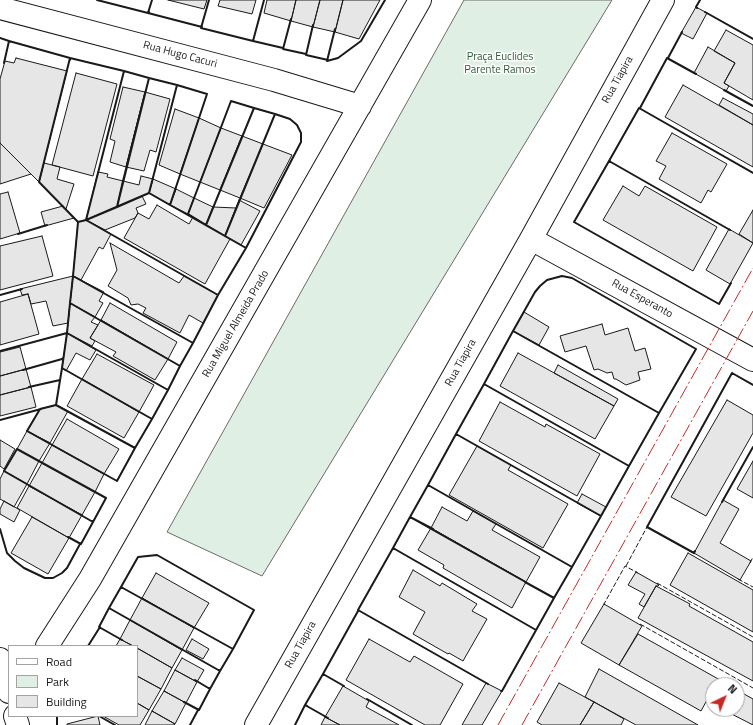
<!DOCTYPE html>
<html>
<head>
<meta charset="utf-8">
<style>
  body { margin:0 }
  #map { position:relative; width:753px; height:725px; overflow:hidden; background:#fff; font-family:"Titillium Web",sans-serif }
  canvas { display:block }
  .legend { position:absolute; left:8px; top:645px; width:130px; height:72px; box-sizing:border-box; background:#fff; border:1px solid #a3a3a3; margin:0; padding:5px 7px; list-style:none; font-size:12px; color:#1a1a1a }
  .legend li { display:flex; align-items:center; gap:8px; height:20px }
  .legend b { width:20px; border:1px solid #a3a3a3 }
  .north { position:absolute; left:705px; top:677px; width:40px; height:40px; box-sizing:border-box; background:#fff; border:1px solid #a3a3a3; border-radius:50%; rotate:43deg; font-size:11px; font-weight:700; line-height:16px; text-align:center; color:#1a1a1a }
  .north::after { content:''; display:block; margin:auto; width:14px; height:18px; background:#c62828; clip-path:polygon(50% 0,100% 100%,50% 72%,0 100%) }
</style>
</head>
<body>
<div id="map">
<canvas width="753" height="725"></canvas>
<ul class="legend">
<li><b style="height:5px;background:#fff"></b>Road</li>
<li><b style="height:11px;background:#e0efe3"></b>Park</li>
<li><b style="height:11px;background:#e6e6e6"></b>Building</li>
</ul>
<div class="north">N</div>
</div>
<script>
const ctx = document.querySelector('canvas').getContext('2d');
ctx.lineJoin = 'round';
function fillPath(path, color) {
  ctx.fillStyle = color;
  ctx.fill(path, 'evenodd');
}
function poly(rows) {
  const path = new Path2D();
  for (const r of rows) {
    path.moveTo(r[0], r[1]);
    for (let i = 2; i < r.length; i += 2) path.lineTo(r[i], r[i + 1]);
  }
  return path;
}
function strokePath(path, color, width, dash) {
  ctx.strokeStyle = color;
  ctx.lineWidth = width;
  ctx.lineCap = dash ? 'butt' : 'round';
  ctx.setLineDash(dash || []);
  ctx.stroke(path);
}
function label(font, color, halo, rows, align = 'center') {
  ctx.font = font + ' "Titillium Web",sans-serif';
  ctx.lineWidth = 3;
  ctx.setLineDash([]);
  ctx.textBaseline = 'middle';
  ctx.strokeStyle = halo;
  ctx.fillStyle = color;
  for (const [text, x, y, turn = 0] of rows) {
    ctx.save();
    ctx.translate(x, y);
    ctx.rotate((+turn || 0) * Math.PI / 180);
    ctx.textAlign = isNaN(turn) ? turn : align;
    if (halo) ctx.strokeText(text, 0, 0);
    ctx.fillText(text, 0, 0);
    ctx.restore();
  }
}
const green = poly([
  [464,0,612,0,262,576,167,532,464,0]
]);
fillPath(green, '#e0efe3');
strokePath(green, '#6a6a6a', 1);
const building = poly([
  [168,0,207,0,204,9,168,0],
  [220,0,256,0,252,14,218,6,220,0],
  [267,0,296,0,291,21,264,13,267,0],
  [296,0,320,0,313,27,291,21,296,0],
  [320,0,343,0,335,32,313,27,320,0],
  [343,0,380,0,359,39,335,32,343,0],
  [696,7,707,13,693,39,681,33,696,7],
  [726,30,753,45,753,100,724,83,735,63,714,51,726,30],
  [708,47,735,63,724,83,729,86,726,91,694,73,708,47],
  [16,58,67,71,39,182,0,143,0,79,5,61,14,63,16,58],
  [76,73,117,84,93,176,52,165,76,73],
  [683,85,753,125,753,167,665,117,683,85],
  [123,87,145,92,126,167,110,162,115,141,110,139,123,87],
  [145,92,170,99,156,152,150,150,144,171,126,167,145,92],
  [723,98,753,114,753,125,719,105,723,98],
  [175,109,199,118,180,174,159,165,175,109],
  [199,118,221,128,200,182,180,174,199,118],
  [221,128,242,136,220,190,200,182,221,128],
  [672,133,727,164,711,192,708,190,701,203,659,179,666,166,656,161,672,133],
  [242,136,263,144,240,198,220,190,242,136],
  [0,143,31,174,0,184,0,143],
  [263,144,292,155,264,208,240,198,263,144],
  [44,163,60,167,57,179,74,184,66,209,39,182,44,163],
  [98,172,108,174,107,177,123,181,117,207,86,220,98,172],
  [141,176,153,179,149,193,117,207,123,181,139,185,141,176],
  [153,179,176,189,170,205,149,193,153,179],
  [623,186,639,196,645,186,717,227,693,271,603,220,623,186],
  [176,189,194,198,188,214,170,205,176,189],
  [8,192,20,233,0,239,0,194,8,192],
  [142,196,146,204,136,208,138,213,135,218,105,230,86,220,142,196],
  [194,198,213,207,206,225,188,214,194,198],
  [239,200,260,211,241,245,225,236,239,200],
  [157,205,189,224,193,217,230,239,205,284,124,238,138,213,149,219,157,205],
  [63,206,74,218,45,226,41,212,63,206],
  [213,207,236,208,225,236,206,225,213,207],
  [753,210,753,243,739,234,753,210],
  [86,220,111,234,103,249,99,247,81,280,73,276,78,222,86,220],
  [729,229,753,243,730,284,706,270,729,229],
  [42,236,53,276,0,290,0,246,42,236],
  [110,243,179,283,184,276,218,295,203,323,189,315,180,333,143,313,146,308,138,304,131,305,128,298,108,286,117,270,110,243],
  [73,276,68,323,53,326,46,301,31,304,28,294,22,295,20,289,73,276],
  [73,276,104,292,99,301,103,303,95,317,70,303,73,276],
  [28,294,39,334,0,345,0,302,28,294],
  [70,303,95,317,91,322,98,325,90,338,95,341,92,346,67,333,70,303],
  [110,303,177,342,168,359,101,320,110,303],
  [524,312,549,327,539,345,513,331,524,312],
  [101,320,168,359,155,380,113,356,116,352,90,338,101,320],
  [602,324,605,335,628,328,635,351,645,348,651,369,638,372,640,380,626,385,616,379,614,379,612,372,607,373,598,369,594,370,586,346,565,352,560,336,602,324],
  [67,333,96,350,90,360,76,353,66,371,62,368,67,333],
  [20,347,26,369,0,376,0,352,20,347],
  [518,353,614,406,595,439,500,386,518,353],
  [97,354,154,385,139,412,82,379,97,354],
  [558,365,618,399,614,406,554,373,558,365],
  [26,369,31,387,0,395,0,376,26,369],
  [82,379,139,412,124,438,67,406,82,379],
  [31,387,36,407,0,416,0,395,31,387],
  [727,400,753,415,753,433,706,516,671,497,727,400],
  [500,402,545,427,546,424,600,454,577,496,479,441,500,402],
  [56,405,68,411,50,443,27,431,40,409,56,405],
  [67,419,119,449,104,474,52,445,67,419],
  [27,431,50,443,39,461,17,449,27,431],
  [0,440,15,449,4,469,0,466,0,440],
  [52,445,104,474,95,492,42,463,52,445],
  [477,446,511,465,508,470,568,504,543,548,449,495,477,446],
  [17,449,39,461,27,484,4,471,17,449],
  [753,461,753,498,737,489,753,461],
  [42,463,95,492,82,515,29,486,42,463],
  [4,471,27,484,14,507,0,499,0,479,4,471],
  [29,486,82,515,69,538,17,508,29,486],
  [582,494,606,507,601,516,577,503,582,494],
  [723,500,739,509,720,543,751,561,740,580,694,553,723,500],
  [4,501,20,510,14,522,0,514,0,509,4,501],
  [442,507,467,521,473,511,496,524,492,530,540,557,526,582,431,528,442,507],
  [32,517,69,538,48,574,11,553,32,517],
  [431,528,526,582,512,608,443,568,444,565,418,550,431,528],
  [688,553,753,590,753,632,670,585,688,553],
  [413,570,440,586,442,583,477,604,472,611,487,619,463,661,449,653,448,654,413,634,425,612,399,597,413,570],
  [636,572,659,585,658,586,656,586,644,607,639,604,645,594,628,585,636,572],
  [156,573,209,603,194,628,142,598,156,573],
  [656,586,690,604,689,606,753,642,753,681,638,618,656,586],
  [142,598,194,628,182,650,130,620,142,598],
  [604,604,642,626,619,665,581,643,604,604],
  [130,620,182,650,172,668,137,648,137,646,133,646,120,639,130,620],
  [638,634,729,685,713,685,713,704,707,700,701,711,619,665,638,634],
  [120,639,133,646,116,646,120,639],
  [192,639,209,649,203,659,186,650,192,639],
  [369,639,410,662,414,656,463,684,440,725,425,725,346,680,369,639],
  [137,648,172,668,161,689,137,676,137,648],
  [182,658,204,670,197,682,175,670,182,658],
  [599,669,698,725,636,725,585,697,599,669],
  [175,670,197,682,186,703,164,691,175,670],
  [137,676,161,689,149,710,137,703,137,676],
  [486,683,502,691,482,725,462,725,486,683],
  [559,683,594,702,580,725,542,725,537,722,559,683],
  [343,686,369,701,366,707,399,725,340,725,325,717,343,686],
  [737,690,753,699,753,725,722,709,737,709,737,690],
  [164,691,186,703,175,724,152,711,164,691],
  [594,702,624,719,621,725,580,725,594,702],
  [137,703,149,710,140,725,119,725,103,716,137,716,137,703],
  [152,711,175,724,174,725,145,725,152,711],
  [98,716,100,725,67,725,67,724,98,716],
  [325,717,340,725,321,725,325,717]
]);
fillPath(building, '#e6e6e6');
strokePath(building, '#1a1a1a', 1);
const minor = poly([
  [0,8,274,80,360,106],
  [531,239,753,360],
  [47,646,90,579,420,0],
  [0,659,9,692],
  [15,716,18,725],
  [256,725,531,239,663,0]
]);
strokePath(minor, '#1a1a1a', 24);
strokePath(minor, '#fff', 22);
strokePath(poly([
  [750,563,753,557],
  [626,566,647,527,695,554],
  [738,579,753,587],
  [657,583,753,637],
  [605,605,604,604,625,566,638,573],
  [640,624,753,688]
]), '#1a1a1a', 1, [5, 2]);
strokePath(poly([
  [97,0,148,13,149,12],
  [152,0,148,13,202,27],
  [209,0,201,28,253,41,264,0],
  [697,8,696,7,700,0],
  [705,12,753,39],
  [291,19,283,49,306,54],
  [313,25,306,55,328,60],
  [335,29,327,61,338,58,361,41,385,0],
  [0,38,9,41,9,42],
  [253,41,283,48],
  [70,58,124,71,86,220,78,222,39,182,70,58],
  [668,58,682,32],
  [4,63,9,41,70,58,70,60],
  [124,71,149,78,123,181,117,207,86,220,124,71],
  [149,78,177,85,149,193,117,207,149,78],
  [177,85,207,94,170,205,149,193,177,85],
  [724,90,753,106],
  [231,101,254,108,206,225,188,214,231,101],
  [254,108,275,114,225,236,206,225,254,108],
  [640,108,667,58,696,74],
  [275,114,290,119,297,125,301,133,301,142,246,248,225,236,275,114],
  [610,161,609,161,639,108,753,173],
  [149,193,246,248,218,295,86,220,149,193],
  [86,220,218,295,193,343,73,276,78,222,86,220],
  [730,230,609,161,574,222,719,304,731,283],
  [18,234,47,225],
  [73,276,193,343,180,366,70,303,73,276],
  [562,276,572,278,696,349,659,413,513,331,535,292,540,286,547,280,562,276],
  [0,295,22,289],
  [70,303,180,366,168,390,67,333,70,303],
  [513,331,659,413,629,466,484,384,513,331],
  [67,333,168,390,152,419,62,368,67,333],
  [0,351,67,333],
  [62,368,152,419,135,448,56,405,62,368],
  [23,370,62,359,63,358],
  [484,384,629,466,601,516,456,434,484,384],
  [29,387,60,380],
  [56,405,135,448,117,481,27,431,40,409,56,405],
  [0,420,41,409],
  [456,434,601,516,572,567,428,485,456,434],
  [17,449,106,498,93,522,4,471,17,449],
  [428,485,572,567,554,598,410,517,428,485],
  [722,502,753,447],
  [0,529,7,553,15,561,24,568,45,578,53,578,62,573,67,568,80,544],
  [433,529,410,517,393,548,536,630],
  [68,537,81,544,93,522,92,521],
  [695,551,694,553,647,527,732,373,753,385],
  [157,555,254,610,233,649,121,587,138,557,157,555],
  [121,587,233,649,220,671,109,608,121,587],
  [109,608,99,627,122,640],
  [88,646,100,627],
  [323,674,305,705,328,718],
  [195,680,210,689,220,671,219,670],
  [488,684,358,610,393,548,536,630],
  [344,686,323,674,358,611],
  [501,691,502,691,554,598,525,582],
  [367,699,412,725],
  [184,702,199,710,210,689,209,688],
  [99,716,115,725],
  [57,725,57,716],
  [190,725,198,710],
  [295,725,305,705,307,706]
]), '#1a1a1a', 2);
strokePath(poly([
  [498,725,753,268],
  [522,725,753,311]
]), '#c62828', 1, [14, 3, 2, 3]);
label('11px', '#1a1a1a', '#fff', [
  ["Rua Hugo Cacuri",180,55,15],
  ["Rua Tiapira",618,80,-61],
  ["Rua Esperanto",642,299,29],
  ["Rua Miguel Almeida Prado",236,324,-60],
  ["Rua Tiapira",461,363,-61],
  ["Rua Tiapira",301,645,-61]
]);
label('11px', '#2b5a34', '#fff', [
  ["Praça Euclides",500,57],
  ["Parente Ramos",500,70]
]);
</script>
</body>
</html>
